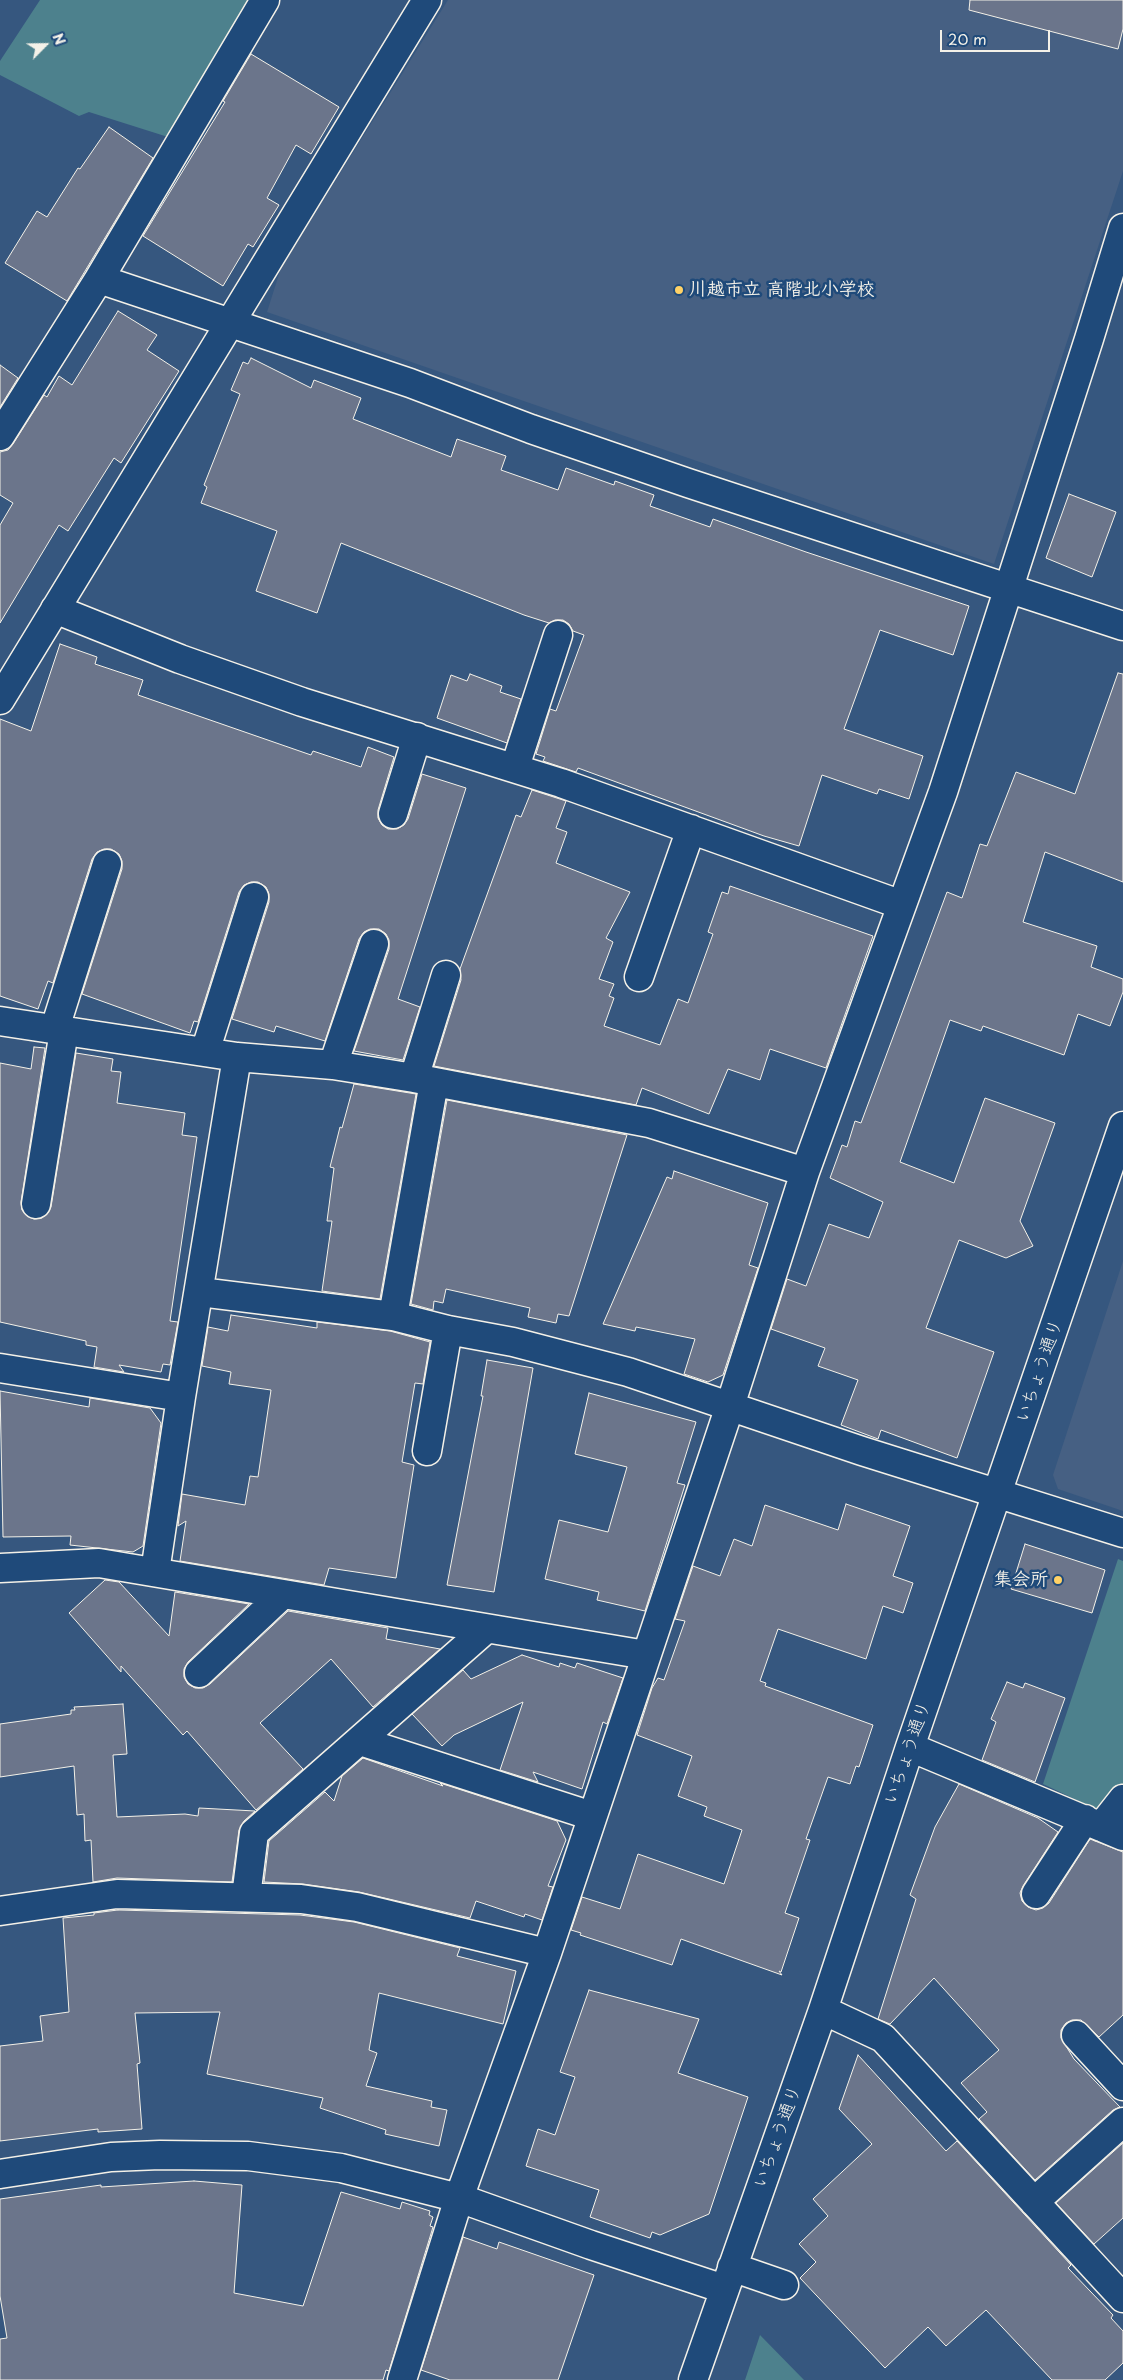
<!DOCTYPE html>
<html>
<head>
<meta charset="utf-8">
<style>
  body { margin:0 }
  #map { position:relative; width:1123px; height:2380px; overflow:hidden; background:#36577f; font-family:"Playpen Sans",sans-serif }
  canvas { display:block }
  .north { position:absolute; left:20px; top:20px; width:50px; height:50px; -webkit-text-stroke:4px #1f4a7a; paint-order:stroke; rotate:67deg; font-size:14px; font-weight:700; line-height:20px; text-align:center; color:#f4f1e8 }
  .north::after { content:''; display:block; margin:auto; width:18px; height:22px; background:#f4f1e8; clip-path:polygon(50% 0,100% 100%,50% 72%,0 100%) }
  .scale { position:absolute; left:940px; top:30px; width:110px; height:22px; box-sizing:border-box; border:2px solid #f4f1e8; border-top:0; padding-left:6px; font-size:15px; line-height:18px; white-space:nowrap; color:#f4f1e8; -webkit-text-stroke:4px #1f4a7a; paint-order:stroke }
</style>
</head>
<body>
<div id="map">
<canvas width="1123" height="2380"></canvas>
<div class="north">N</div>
<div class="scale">20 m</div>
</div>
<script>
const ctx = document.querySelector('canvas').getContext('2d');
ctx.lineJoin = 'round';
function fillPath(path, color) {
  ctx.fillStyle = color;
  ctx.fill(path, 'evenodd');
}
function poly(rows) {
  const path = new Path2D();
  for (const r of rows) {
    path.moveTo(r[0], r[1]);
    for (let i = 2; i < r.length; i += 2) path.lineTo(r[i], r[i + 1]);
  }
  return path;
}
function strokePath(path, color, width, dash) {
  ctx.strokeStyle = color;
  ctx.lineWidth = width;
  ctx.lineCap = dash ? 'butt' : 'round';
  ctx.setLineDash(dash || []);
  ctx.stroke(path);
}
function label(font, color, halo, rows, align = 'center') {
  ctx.font = font + ' "Playpen Sans","Klee One",sans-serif';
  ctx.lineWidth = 5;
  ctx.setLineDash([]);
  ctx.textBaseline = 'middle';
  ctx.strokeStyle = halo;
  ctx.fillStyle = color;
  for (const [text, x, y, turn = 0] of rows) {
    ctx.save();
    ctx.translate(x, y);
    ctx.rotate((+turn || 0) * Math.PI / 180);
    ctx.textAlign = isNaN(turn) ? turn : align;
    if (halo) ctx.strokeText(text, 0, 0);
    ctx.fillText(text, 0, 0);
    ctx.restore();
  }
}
fillPath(poly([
  [448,0,1123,0,1123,171,994,564,267,312,281,268],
  [1123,1261,1123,1511,1058,1489,1053,1475]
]), '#466083');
fillPath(poly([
  [40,0,254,0,168,137,89,112,79,116,0,75,0,61],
  [1118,1559,1123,1561,1123,1822,1043,1784],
  [760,2335,804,2380,745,2380]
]), '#4d818d');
const building = poly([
  [970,0,1123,0,1123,29,1118,49,969,10,970,0],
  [251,54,339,107,311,154,296,145,267,198,279,205,253,247,248,244,223,286,143,236,225,102,223,101,251,54],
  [109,127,153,158,67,301,5,263,37,211,47,217,78,168,80,169,109,127],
  [118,311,157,335,147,350,179,371,121,463,114,458,68,531,59,525,0,623,0,525,13,503,0,495,0,452,8,450,13,444,44,395,47,397,59,376,72,385,118,311],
  [251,358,311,388,314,380,361,398,353,419,451,457,457,439,506,456,501,470,558,490,566,468,614,485,615,481,654,495,650,506,710,527,713,519,806,552,969,606,953,655,880,630,844,729,923,756,909,799,879,789,877,794,822,775,799,846,764,836,578,768,576,772,543,761,545,757,536,754,550,709,556,711,584,635,573,631,569,624,563,620,555,620,549,623,524,615,341,543,317,613,256,591,277,531,201,503,207,487,204,485,240,394,231,390,243,362,248,364,251,358],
  [0,365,18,378,0,407,0,365],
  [1069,494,1116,512,1092,577,1046,558,1069,494],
  [60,644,97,657,95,664,143,680,138,695,311,755,313,751,361,767,368,747,394,757,378,810,378,818,382,825,388,829,397,829,404,825,408,819,422,774,466,788,398,999,420,1007,403,1060,354,1051,389,949,389,940,386,934,379,929,370,929,364,932,359,939,325,1041,276,1026,274,1032,232,1019,269,902,269,894,266,887,258,882,251,882,244,885,239,892,198,1022,194,1021,190,1033,82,994,122,869,122,861,119,854,111,849,104,849,97,852,92,859,53,983,48,981,38,1009,0,996,0,719,31,731,60,644],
  [1118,673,1123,674,1123,882,1045,852,1023,922,1097,946,1091,967,1123,979,1123,992,1110,1026,1078,1014,1064,1055,983,1026,981,1031,950,1020,900,1162,954,1183,985,1098,1055,1123,1020,1221,1033,1246,1006,1258,959,1240,926,1328,994,1352,957,1458,881,1430,878,1439,841,1425,858,1380,818,1366,825,1348,771,1329,787,1279,806,1286,829,1224,869,1238,883,1202,830,1178,842,1145,847,1147,855,1121,861,1123,947,892,962,898,980,844,987,846,1016,772,1075,794,1118,673],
  [470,674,502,686,500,692,521,699,507,743,437,718,451,675,467,681,470,674],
  [532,790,566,801,556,828,567,832,556,863,630,892,606,938,613,942,599,979,614,984,609,996,614,998,604,1026,660,1045,678,999,688,1003,713,934,708,932,722,892,728,894,730,886,873,936,826,1068,770,1049,760,1080,728,1069,709,1114,642,1088,636,1105,434,1066,461,980,460,969,516,815,521,817,532,790],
  [34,1047,45,1048,21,1202,22,1210,27,1216,34,1219,42,1218,48,1213,51,1207,76,1053,113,1059,111,1071,121,1072,117,1103,185,1113,182,1135,197,1137,170,1321,178,1322,170,1365,163,1364,161,1372,119,1365,124,1372,94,1367,97,1347,86,1345,86,1341,0,1322,0,1063,31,1069,34,1047],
  [354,1084,416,1094,380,1299,322,1291,332,1221,327,1221,334,1168,330,1167,340,1127,342,1128,354,1084],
  [447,1100,627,1135,569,1316,558,1314,556,1323,528,1317,530,1308,446,1289,443,1303,434,1301,433,1310,411,1304,447,1100],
  [674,1171,768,1203,749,1265,758,1268,723,1375,708,1382,684,1374,695,1339,636,1327,635,1331,603,1324,667,1177,672,1179,674,1171],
  [231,1315,317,1328,317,1322,390,1331,430,1342,423,1384,415,1383,402,1462,414,1465,396,1578,329,1568,324,1585,180,1561,186,1521,178,1526,182,1494,245,1505,250,1476,258,1477,271,1390,229,1384,231,1372,202,1366,208,1327,228,1331,231,1315],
  [487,1360,533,1368,494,1592,447,1585,483,1396,481,1396,487,1360],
  [0,1391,89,1407,90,1398,150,1408,161,1423,143,1546,133,1552,70,1545,71,1536,3,1537,0,1391],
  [589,1393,696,1422,677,1483,685,1485,645,1611,597,1600,599,1592,545,1579,559,1520,608,1532,627,1467,575,1454,589,1393],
  [846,1504,910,1526,893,1576,913,1583,903,1613,883,1606,866,1659,778,1629,760,1681,766,1683,765,1686,873,1725,859,1767,856,1766,850,1784,828,1777,806,1839,810,1840,785,1913,799,1918,781,1972,779,1971,782,1975,681,1939,672,1965,580,1935,581,1933,571,1930,582,1897,620,1909,638,1854,724,1884,742,1830,704,1816,707,1807,678,1796,692,1756,637,1735,652,1688,658,1678,664,1680,685,1621,675,1619,693,1566,720,1576,734,1539,752,1546,765,1505,838,1530,846,1504],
  [1025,1544,1105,1570,1092,1613,1011,1589,1025,1544],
  [105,1580,119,1582,169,1636,175,1592,249,1604,188,1662,184,1669,184,1677,188,1684,195,1688,203,1688,210,1684,288,1611,388,1628,386,1639,440,1649,373,1707,331,1659,260,1723,303,1769,256,1810,187,1731,183,1735,121,1666,121,1672,69,1613,105,1580],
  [522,1655,559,1667,560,1663,575,1668,577,1663,623,1678,607,1724,603,1722,582,1789,533,1772,538,1782,500,1770,523,1702,454,1735,442,1746,412,1714,463,1670,471,1679,522,1655],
  [1007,1682,1023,1688,1025,1683,1065,1698,1035,1782,982,1760,996,1722,991,1719,1007,1682],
  [123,1704,127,1754,113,1755,117,1817,185,1814,198,1816,199,1808,255,1811,244,1821,239,1830,232,1882,117,1878,93,1882,91,1840,85,1841,84,1814,77,1815,74,1766,0,1777,0,1724,71,1714,71,1710,75,1710,74,1707,123,1704],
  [363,1758,443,1786,440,1783,557,1821,566,1840,548,1886,553,1887,542,1920,525,1914,524,1917,476,1901,470,1918,359,1892,303,1884,264,1882,269,1841,325,1792,334,1801,342,1776,363,1758],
  [959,1784,1038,1818,1058,1832,1023,1886,1020,1893,1022,1901,1028,1907,1036,1910,1043,1908,1049,1903,1090,1839,1123,1852,1123,2015,1099,2037,1081,2020,1072,2020,1066,2023,1061,2030,1061,2038,1074,2059,1120,2107,1113,2110,1035,2180,979,2119,987,2112,961,2083,999,2050,934,1978,890,2024,878,2019,916,1899,910,1895,935,1827,959,1784],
  [118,1910,300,1915,354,1922,460,1948,457,1956,516,1971,503,2024,379,1993,369,2050,377,2053,366,2086,432,2101,431,2107,447,2110,439,2146,385,2134,386,2130,320,2108,323,2098,207,2074,220,2012,135,2013,140,2063,137,2064,142,2129,98,2132,98,2129,0,2141,0,2046,43,2041,40,2016,69,2012,63,1918,94,1915,94,1913,118,1910],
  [589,1990,699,2019,678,2073,748,2097,709,2214,660,2235,652,2232,650,2238,590,2217,599,2190,526,2166,538,2129,555,2135,575,2077,560,2072,589,1990],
  [858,2055,946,2151,957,2141,1071,2265,1068,2268,1113,2315,1111,2318,1123,2331,1123,2363,1105,2380,1052,2380,986,2310,946,2346,928,2327,885,2368,800,2278,816,2262,799,2244,828,2216,813,2199,872,2144,839,2109,858,2055],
  [1123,2143,1123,2218,1094,2244,1056,2203,1123,2143],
  [194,2181,242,2185,234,2293,303,2306,341,2192,400,2209,402,2202,430,2211,429,2215,433,2217,430,2226,433,2227,389,2371,386,2370,383,2380,0,2380,0,2339,7,2338,0,2296,0,2199,101,2185,101,2187,194,2181],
  [463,2237,497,2249,499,2242,594,2275,558,2380,450,2380,421,2370,463,2237]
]);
fillPath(building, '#6b758b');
strokePath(building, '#f4f1e8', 1);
const minor = poly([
  [99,279,410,383,531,429,688,483,1123,626],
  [0,436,99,279,265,0],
  [55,609,180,659,302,702,561,783,902,905],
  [0,700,427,0],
  [515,767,558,635],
  [393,814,417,737],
  [639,977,691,829],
  [0,1021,237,1057,333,1065,414,1078,649,1123,805,1172],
  [55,1028,107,864],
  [205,1052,254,897],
  [333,1065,374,944],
  [414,1078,446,975],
  [36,1204,64,1031],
  [200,1292,393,1316,448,1330,513,1342,628,1372,862,1451,1123,1533],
  [393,1316,434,1082],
  [0,1368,181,1397],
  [427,1451,448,1330],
  [0,1568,99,1563,646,1655],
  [155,1572,181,1397,237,1057],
  [199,1673,283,1594],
  [360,1741,592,1816],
  [910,1747,1123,1836],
  [1101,1827,1123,1799],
  [1036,1894,1085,1819],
  [246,1897,254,1833,486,1629],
  [0,1911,117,1894,301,1899,357,1907,547,1953],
  [823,2010,883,2038,1123,2298],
  [1076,2035,1123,2086],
  [0,2174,111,2157,160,2155,248,2156,341,2168,459,2198,591,2245,724,2289],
  [1034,2202,1123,2122],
  [732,2267,784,2285],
  [402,2380,459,2198,547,1953,730,1406,805,1172,943,792,1089,339,1123,228],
  [693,2380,823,2010,910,1747,1123,1126]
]);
strokePath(minor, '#f4f1e8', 31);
strokePath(minor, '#1f4a7a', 28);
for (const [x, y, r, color] of [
  [679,290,5,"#ffd166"],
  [1058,1580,5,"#ffd166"]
]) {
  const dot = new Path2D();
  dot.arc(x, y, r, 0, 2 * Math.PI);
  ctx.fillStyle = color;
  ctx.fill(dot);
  strokePath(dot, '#1f4a7a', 2);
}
label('bold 18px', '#f4f1e8', '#1f4a7a', [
  ["川越市立 高階北小学校",689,290],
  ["集会所",1048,1580,"right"]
], 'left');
label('18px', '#f4f1e8', '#1f4a7a', [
  ["いちょう通り",1040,1371,-71],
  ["いちょう通り",908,1753,-71],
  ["いちょう通り",778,2137,-70]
]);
</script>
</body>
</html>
